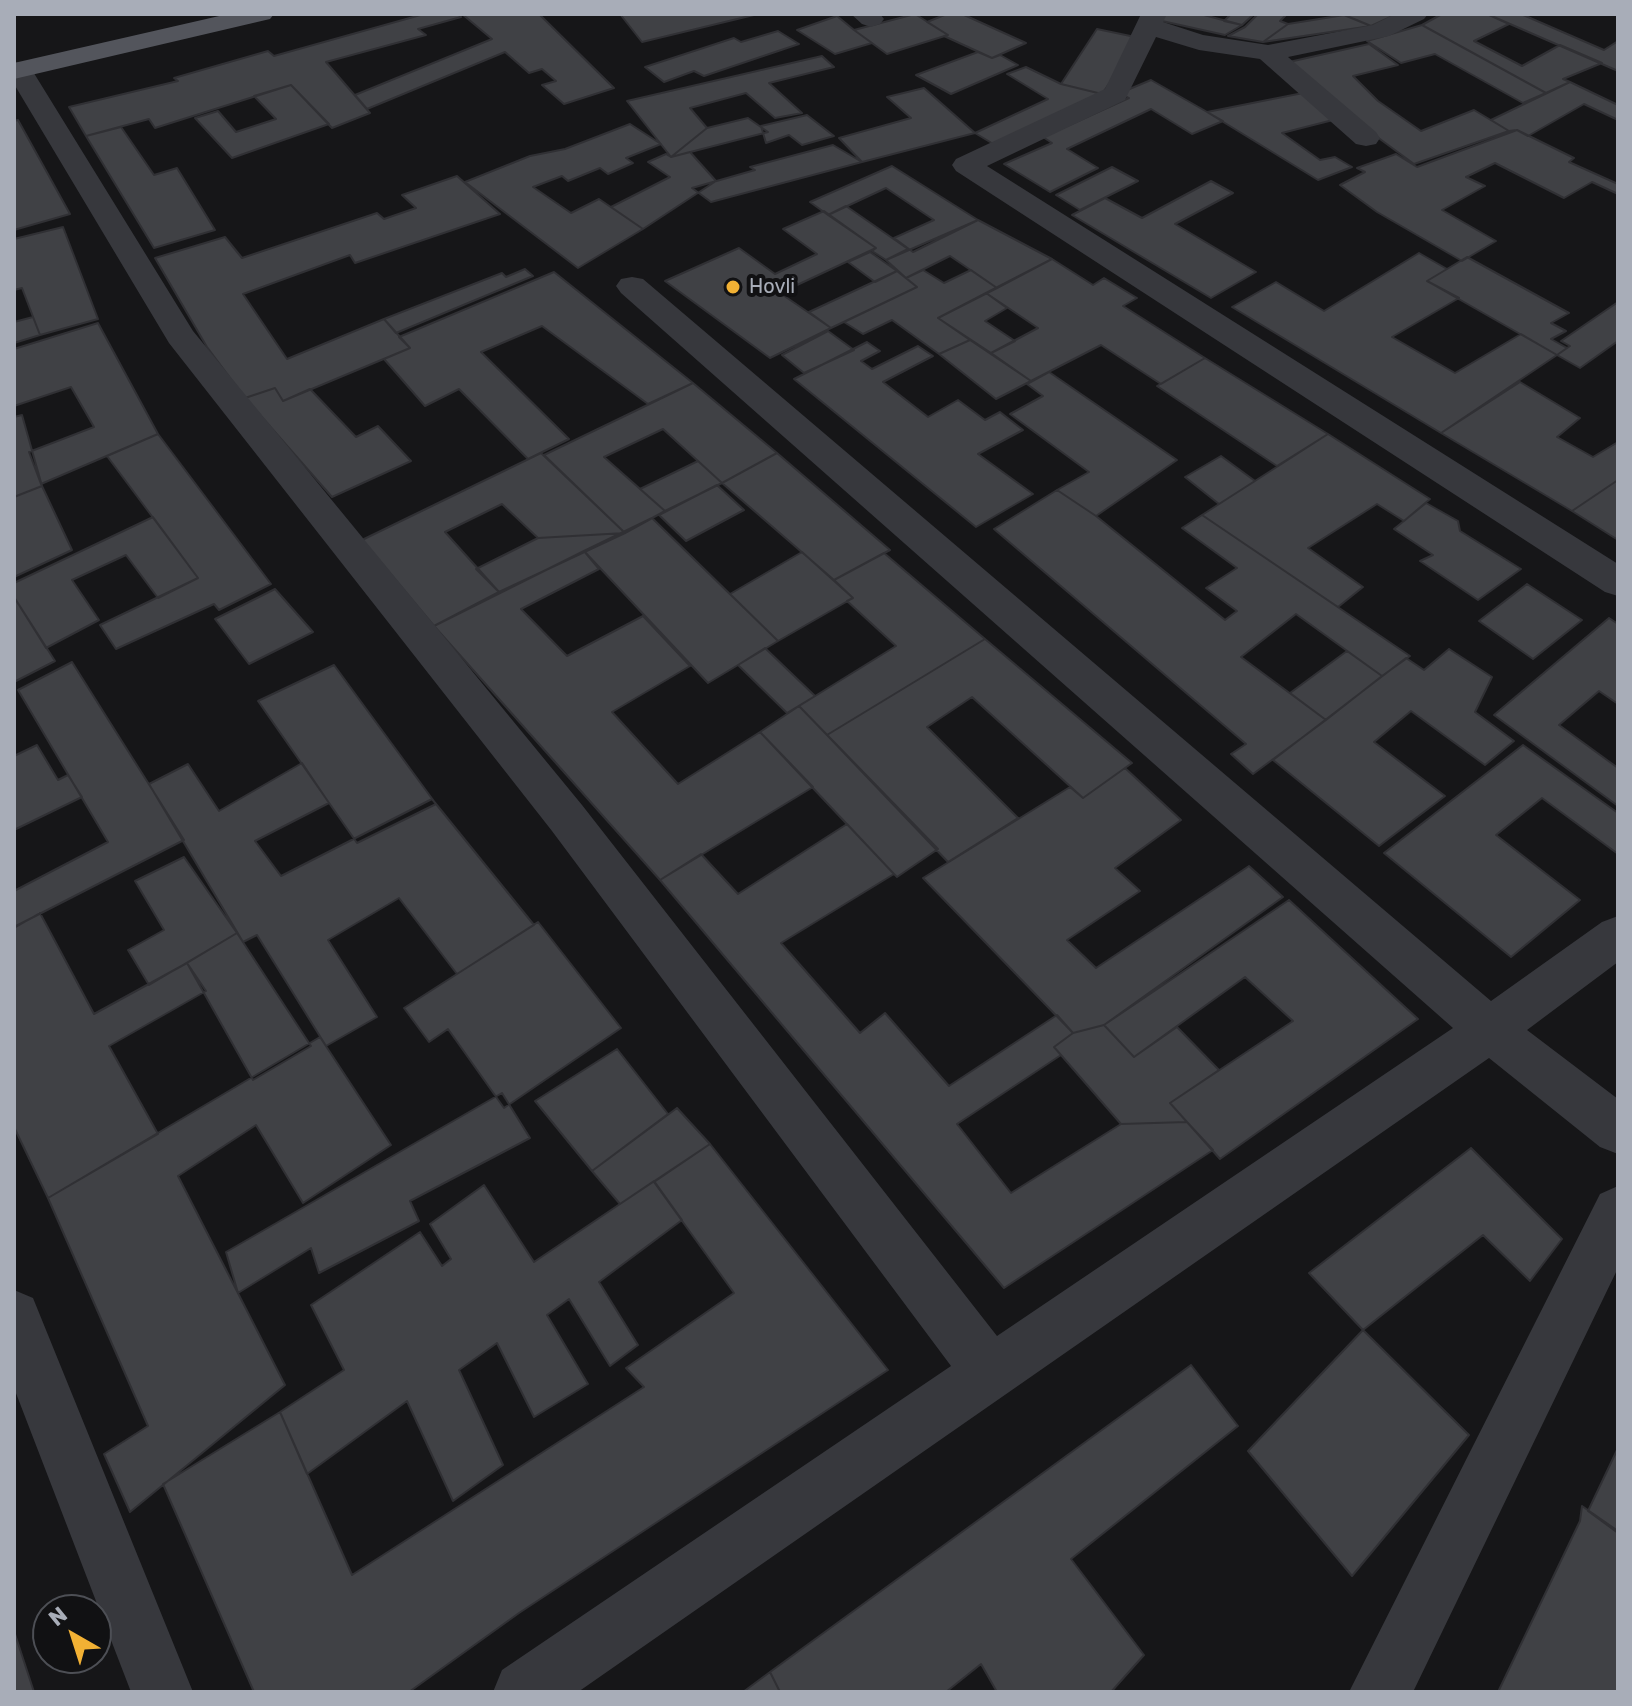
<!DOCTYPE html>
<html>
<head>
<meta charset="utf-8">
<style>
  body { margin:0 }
  #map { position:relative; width:1632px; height:1706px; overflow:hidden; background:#161618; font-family:Rubik,sans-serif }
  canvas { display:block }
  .frame { position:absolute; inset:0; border:16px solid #a8adb8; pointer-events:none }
  .north { position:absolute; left:32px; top:1594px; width:80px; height:80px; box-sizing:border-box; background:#111113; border:2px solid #4d4f55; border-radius:50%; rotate:321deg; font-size:22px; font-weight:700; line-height:32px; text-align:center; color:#a8adb8 }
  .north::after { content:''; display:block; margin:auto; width:28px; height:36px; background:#f2b134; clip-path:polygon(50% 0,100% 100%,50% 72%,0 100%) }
</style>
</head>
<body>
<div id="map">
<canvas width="1632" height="1706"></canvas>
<div class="frame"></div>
<div class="north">N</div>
</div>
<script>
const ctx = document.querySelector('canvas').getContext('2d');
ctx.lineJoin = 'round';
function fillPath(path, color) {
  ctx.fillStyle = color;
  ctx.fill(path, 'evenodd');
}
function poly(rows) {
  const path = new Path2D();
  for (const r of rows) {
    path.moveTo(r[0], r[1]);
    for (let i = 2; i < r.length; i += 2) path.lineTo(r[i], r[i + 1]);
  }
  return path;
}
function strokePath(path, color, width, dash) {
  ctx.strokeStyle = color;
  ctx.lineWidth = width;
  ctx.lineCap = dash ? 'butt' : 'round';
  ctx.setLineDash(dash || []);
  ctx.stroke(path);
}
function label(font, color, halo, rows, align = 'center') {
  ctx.font = font + ' Rubik,sans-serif';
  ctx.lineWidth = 8;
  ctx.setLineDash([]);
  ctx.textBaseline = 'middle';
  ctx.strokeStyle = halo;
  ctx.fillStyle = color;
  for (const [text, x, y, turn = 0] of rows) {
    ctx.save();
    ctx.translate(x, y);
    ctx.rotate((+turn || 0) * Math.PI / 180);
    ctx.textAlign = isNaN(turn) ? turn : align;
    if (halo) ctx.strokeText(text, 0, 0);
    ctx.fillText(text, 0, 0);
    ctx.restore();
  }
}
const building = poly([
  [424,14,458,14,461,17,418,29,426,35,326,62,370,113,332,128,291,85,155,128,149,119,86,136,69,107,178,81,174,78,268,51,274,56,424,14],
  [462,14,539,14,614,88,564,104,542,85,556,81,542,69,529,73,505,52,367,109,355,95,492,39,462,14],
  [620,14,758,14,642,42,620,14],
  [915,14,948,35,887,54,854,30,915,14],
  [947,14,962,14,1026,43,992,58,944,36,948,35,927,22,947,14],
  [1156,14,1200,14,1242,25,1225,35,1153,19,1156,14],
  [1231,14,1254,14,1242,25,1224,21,1231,14],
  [1258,14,1287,14,1280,21,1288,24,1263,42,1228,36,1245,27,1258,14],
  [1342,14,1397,14,1371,26,1342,14],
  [1442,14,1487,14,1509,24,1474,41,1522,66,1560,45,1602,63,1563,79,1570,82,1546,93,1422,25,1442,14],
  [1487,14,1521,14,1604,50,1618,41,1618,71,1487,14],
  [1344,15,1371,26,1263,42,1288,24,1344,15],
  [837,16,854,30,872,43,835,54,797,30,837,16],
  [1422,25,1546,93,1523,103,1435,54,1401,63,1367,41,1422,25],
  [1097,29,1140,38,1102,94,1061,84,1097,29],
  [778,31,799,44,704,76,694,71,664,82,645,67,734,38,741,42,778,31],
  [1369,44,1398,65,1353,76,1378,101,1421,131,1474,110,1509,131,1414,164,1339,109,1289,62,1369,44],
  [978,52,992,58,1000,55,1018,65,951,94,916,75,978,52],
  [822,56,834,67,769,83,802,113,775,118,746,93,690,108,707,128,671,157,627,101,822,56],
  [1026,67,1061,84,1102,94,995,145,975,133,1048,99,1007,74,1026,67],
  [1151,80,1223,121,1192,134,1151,109,1067,149,1098,168,1050,192,1004,164,1052,143,1043,137,1129,98,1120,93,1151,80],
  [1570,82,1618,105,1618,120,1584,104,1528,136,1517,130,1509,131,1491,120,1570,82],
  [291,85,329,124,232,158,195,118,218,111,236,132,276,119,254,96,291,85],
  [924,88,975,133,862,162,839,138,911,118,887,97,924,88],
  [1308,92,1337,119,1282,133,1320,160,1335,157,1352,167,1318,180,1207,112,1308,92],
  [807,115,834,136,802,145,789,135,766,143,761,126,807,115],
  [748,118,768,132,671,157,707,128,748,118],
  [18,120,70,214,14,230,14,121,18,120],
  [630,124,661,144,626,158,633,163,608,174,600,168,568,181,562,176,533,187,571,213,599,199,643,229,578,268,465,182,530,156,565,149,630,124],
  [121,127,154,175,177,168,215,230,154,248,86,136,121,127],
  [1517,130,1574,158,1569,162,1618,184,1618,194,1592,182,1564,198,1495,163,1466,177,1485,186,1442,210,1496,241,1462,261,1377,212,1340,185,1365,172,1357,168,1396,154,1417,167,1517,130],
  [833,145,862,162,711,202,692,188,755,170,750,167,833,145],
  [690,152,716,181,643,229,611,207,670,177,648,162,666,154,671,157,690,152],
  [892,166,978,220,913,252,894,238,934,220,886,188,828,215,810,202,892,166],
  [1112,167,1138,181,1080,210,1056,195,1112,167],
  [457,176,500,214,355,263,350,255,243,294,287,359,384,319,410,348,283,401,275,388,245,398,207,347,155,258,225,237,242,258,377,213,384,219,416,208,402,195,457,176],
  [1211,181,1233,193,1175,224,1256,272,1211,298,1072,215,1105,198,1142,218,1211,181],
  [846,206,908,249,886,260,872,251,876,248,828,215,846,206],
  [824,211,876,248,780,293,831,328,770,358,665,281,739,248,775,274,817,254,783,229,824,211],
  [978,220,1052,259,997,288,950,256,906,278,886,260,978,220],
  [63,227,98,319,40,335,22,288,14,290,14,239,63,227],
  [870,252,897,271,875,282,848,262,870,252],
  [1419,253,1447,269,1427,281,1459,298,1392,337,1455,373,1521,334,1557,355,1441,433,1232,307,1276,282,1324,311,1419,253],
  [1467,257,1569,313,1551,323,1566,331,1551,339,1567,348,1557,355,1427,281,1467,257],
  [1052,259,1093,285,1104,278,1137,298,1123,306,1205,358,1161,384,1101,345,1031,381,991,353,1038,328,986,293,1052,259],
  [525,269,533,276,396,333,384,319,502,273,506,277,525,269],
  [923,270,944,283,971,270,997,288,938,318,970,340,939,354,892,320,863,334,844,322,917,287,906,278,923,270],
  [897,271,917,287,831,328,809,312,897,271],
  [554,272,693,383,648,404,542,326,481,352,569,439,528,459,459,389,425,406,384,359,410,348,399,337,554,272],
  [986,293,1007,308,985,321,1015,341,991,353,938,318,986,293],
  [1618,302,1618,341,1580,368,1557,355,1570,346,1561,341,1618,302],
  [33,317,40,335,14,343,14,322,33,317],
  [98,323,158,434,41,484,29,452,94,427,71,387,14,406,14,349,98,323],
  [828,331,854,350,804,373,782,355,828,331],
  [970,340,1031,381,996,399,939,354,970,340],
  [867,342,880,351,861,361,872,369,918,346,933,356,883,382,928,417,958,400,985,420,1000,412,1023,430,978,454,1033,494,976,527,794,379,867,342],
  [1205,358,1328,434,1277,466,1157,386,1205,358],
  [1049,372,1177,460,1096,516,1057,490,1089,472,1010,414,1043,396,1027,384,1049,372],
  [1520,382,1580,418,1557,437,1593,457,1618,442,1618,480,1572,511,1441,433,1520,382],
  [693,383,777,453,722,483,663,429,604,457,665,511,625,533,544,455,693,383],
  [275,388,283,401,310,389,356,437,378,426,411,461,332,497,245,398,275,388],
  [22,415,42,486,14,497,14,417,22,415],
  [158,434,271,584,219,610,214,604,116,649,100,625,198,578,107,456,158,434],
  [1328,434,1430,499,1404,521,1377,504,1308,548,1363,587,1338,607,1202,515,1328,434],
  [541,453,625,533,538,538,502,504,445,532,499,592,434,626,362,540,541,453],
  [777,453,890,550,834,580,722,483,777,453],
  [1221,456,1255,481,1219,504,1185,477,1221,456],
  [698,461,722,483,665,511,640,489,698,461],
  [1618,480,1618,540,1572,511,1618,480],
  [717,485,744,510,686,541,659,515,717,485],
  [42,486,72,550,14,577,14,497,42,486],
  [1057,490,1096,516,1225,620,1237,611,1206,588,1237,568,1182,528,1202,515,1410,656,1382,676,1296,614,1241,657,1326,720,1253,774,1231,754,1246,744,994,529,1057,490],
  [1426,503,1458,521,1460,531,1521,569,1478,600,1420,561,1433,555,1394,529,1426,503],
  [153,517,198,578,158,598,126,555,72,580,99,620,46,648,14,597,14,583,153,517],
  [652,518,778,641,708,683,584,551,652,518],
  [625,533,499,592,476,569,538,538,625,533],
  [584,551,599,569,521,609,567,656,643,616,690,666,612,712,678,784,760,732,813,787,660,880,434,626,584,551],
  [802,552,853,598,778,641,730,594,802,552],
  [884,553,985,639,827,735,799,706,896,646,847,601,853,598,834,580,884,553],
  [1527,584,1582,620,1533,659,1479,621,1527,584],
  [275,589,313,632,249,664,215,619,275,589],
  [14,597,55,661,14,682,14,597],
  [1609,618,1618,624,1618,704,1599,691,1559,725,1618,768,1618,806,1494,715,1609,618],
  [985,639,1132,763,1083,798,972,697,927,727,1018,818,948,862,827,735,985,639],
  [765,648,815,696,787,713,738,665,765,648],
  [1449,649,1492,677,1475,712,1514,741,1485,765,1411,711,1374,742,1445,796,1379,846,1273,760,1406,658,1424,670,1449,649],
  [1347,651,1382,676,1326,720,1290,693,1347,651],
  [72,662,184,840,14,927,14,891,108,842,18,690,72,662],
  [334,665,436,804,357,843,258,701,334,665],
  [799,706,938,849,897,877,894,874,760,732,799,706],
  [37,745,58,780,68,775,82,797,14,830,14,756,37,745],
  [1523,745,1618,813,1618,854,1542,798,1496,835,1580,900,1511,957,1384,853,1523,745],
  [302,763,329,803,255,841,281,876,432,799,534,925,457,974,399,898,328,940,377,1017,326,1046,257,935,243,942,149,784,188,764,219,811,302,763],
  [1125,768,1181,820,1115,868,1140,891,1067,940,1096,968,1249,866,1283,897,1104,1025,1073,1033,923,878,1070,787,1083,798,1125,768],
  [847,824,894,874,781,943,860,1033,885,1013,949,1086,1057,1015,1073,1033,1054,1047,1061,1055,957,1124,1011,1193,1121,1124,1187,1122,1213,1150,1004,1288,660,880,701,854,738,894,847,824],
  [184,857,237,933,149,985,128,950,164,930,135,881,184,857],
  [1289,900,1418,1019,1220,1159,1170,1103,1293,1021,1245,977,1134,1057,1104,1025,1289,900],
  [40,913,94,1014,187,963,206,991,109,1046,158,1134,48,1198,14,1127,14,928,40,913],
  [538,922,621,1028,504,1108,448,1029,429,1042,404,1008,538,922],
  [237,933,311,1046,253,1080,187,963,237,933],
  [1104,1025,1134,1057,1177,1027,1219,1070,1170,1103,1187,1122,1121,1124,1054,1047,1073,1033,1104,1025],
  [320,1037,391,1145,303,1203,256,1125,178,1176,285,1385,130,1512,104,1454,148,1426,48,1198,320,1037],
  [617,1049,668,1114,592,1171,535,1101,617,1049],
  [502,1093,530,1138,410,1201,419,1221,319,1273,311,1248,238,1293,226,1252,502,1093],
  [677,1108,710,1144,620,1204,592,1171,677,1108],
  [710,1144,888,1370,519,1613,409,1692,254,1692,163,1484,280,1412,352,1575,644,1387,626,1368,734,1293,654,1182,710,1144],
  [1471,1148,1562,1239,1530,1281,1483,1235,1363,1330,1309,1273,1471,1148],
  [654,1181,682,1220,599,1282,638,1345,610,1366,569,1299,547,1315,588,1384,534,1417,497,1343,459,1370,503,1465,453,1501,407,1401,307,1474,280,1412,344,1370,311,1305,420,1232,442,1266,451,1259,430,1224,484,1185,534,1262,654,1181],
  [1363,1330,1469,1435,1352,1576,1248,1451,1363,1330],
  [1191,1365,1238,1426,1071,1559,1144,1655,1111,1692,997,1692,981,1664,946,1692,780,1692,770,1672,1191,1365],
  [1618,1448,1618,1533,1588,1511,1618,1448],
  [1582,1506,1618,1531,1618,1692,1498,1692,1580,1521,1582,1506],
  [14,1631,34,1692,14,1692,14,1631],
  [770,1672,780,1692,743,1692,770,1672]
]);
fillPath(building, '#404145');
strokePath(building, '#303034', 2);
fillPath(poly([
  [851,14,880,14,884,19,880,24,871,27,862,24,851,14],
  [1141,14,1167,14,1163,22,1203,35,1268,45,1373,25,1395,14,1428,14,1424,19,1389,36,1288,57,1376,132,1380,138,1376,144,1366,146,1356,144,1260,59,1199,50,1156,37,1125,100,987,166,1618,564,1618,596,1605,592,956,171,952,165,956,159,1105,89,1141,14],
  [19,62,28,64,32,70,193,331,582,805,997,1336,1453,1028,621,293,616,286,621,279,632,277,643,279,1491,1001,1602,922,1618,916,1618,962,1527,1030,1618,1099,1618,1154,1600,1147,1489,1058,578,1692,493,1692,502,1670,951,1366,552,831,169,343,14,84,14,63,19,62],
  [1618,1186,1618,1268,1413,1692,1349,1692,1600,1194,1618,1186],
  [14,1290,33,1298,193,1692,131,1692,14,1388,14,1290]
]), '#37383d');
fillPath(poly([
  [228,14,274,14,270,19,14,79,14,63,228,14]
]), '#53555c');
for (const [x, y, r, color] of [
  [733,287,8,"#f2b134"]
]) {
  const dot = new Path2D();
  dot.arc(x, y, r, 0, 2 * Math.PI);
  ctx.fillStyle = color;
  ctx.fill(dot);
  strokePath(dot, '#111113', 3);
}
label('20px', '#a8adb8', '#111113', [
  ["Hovli",749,287]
], 'left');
</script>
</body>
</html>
